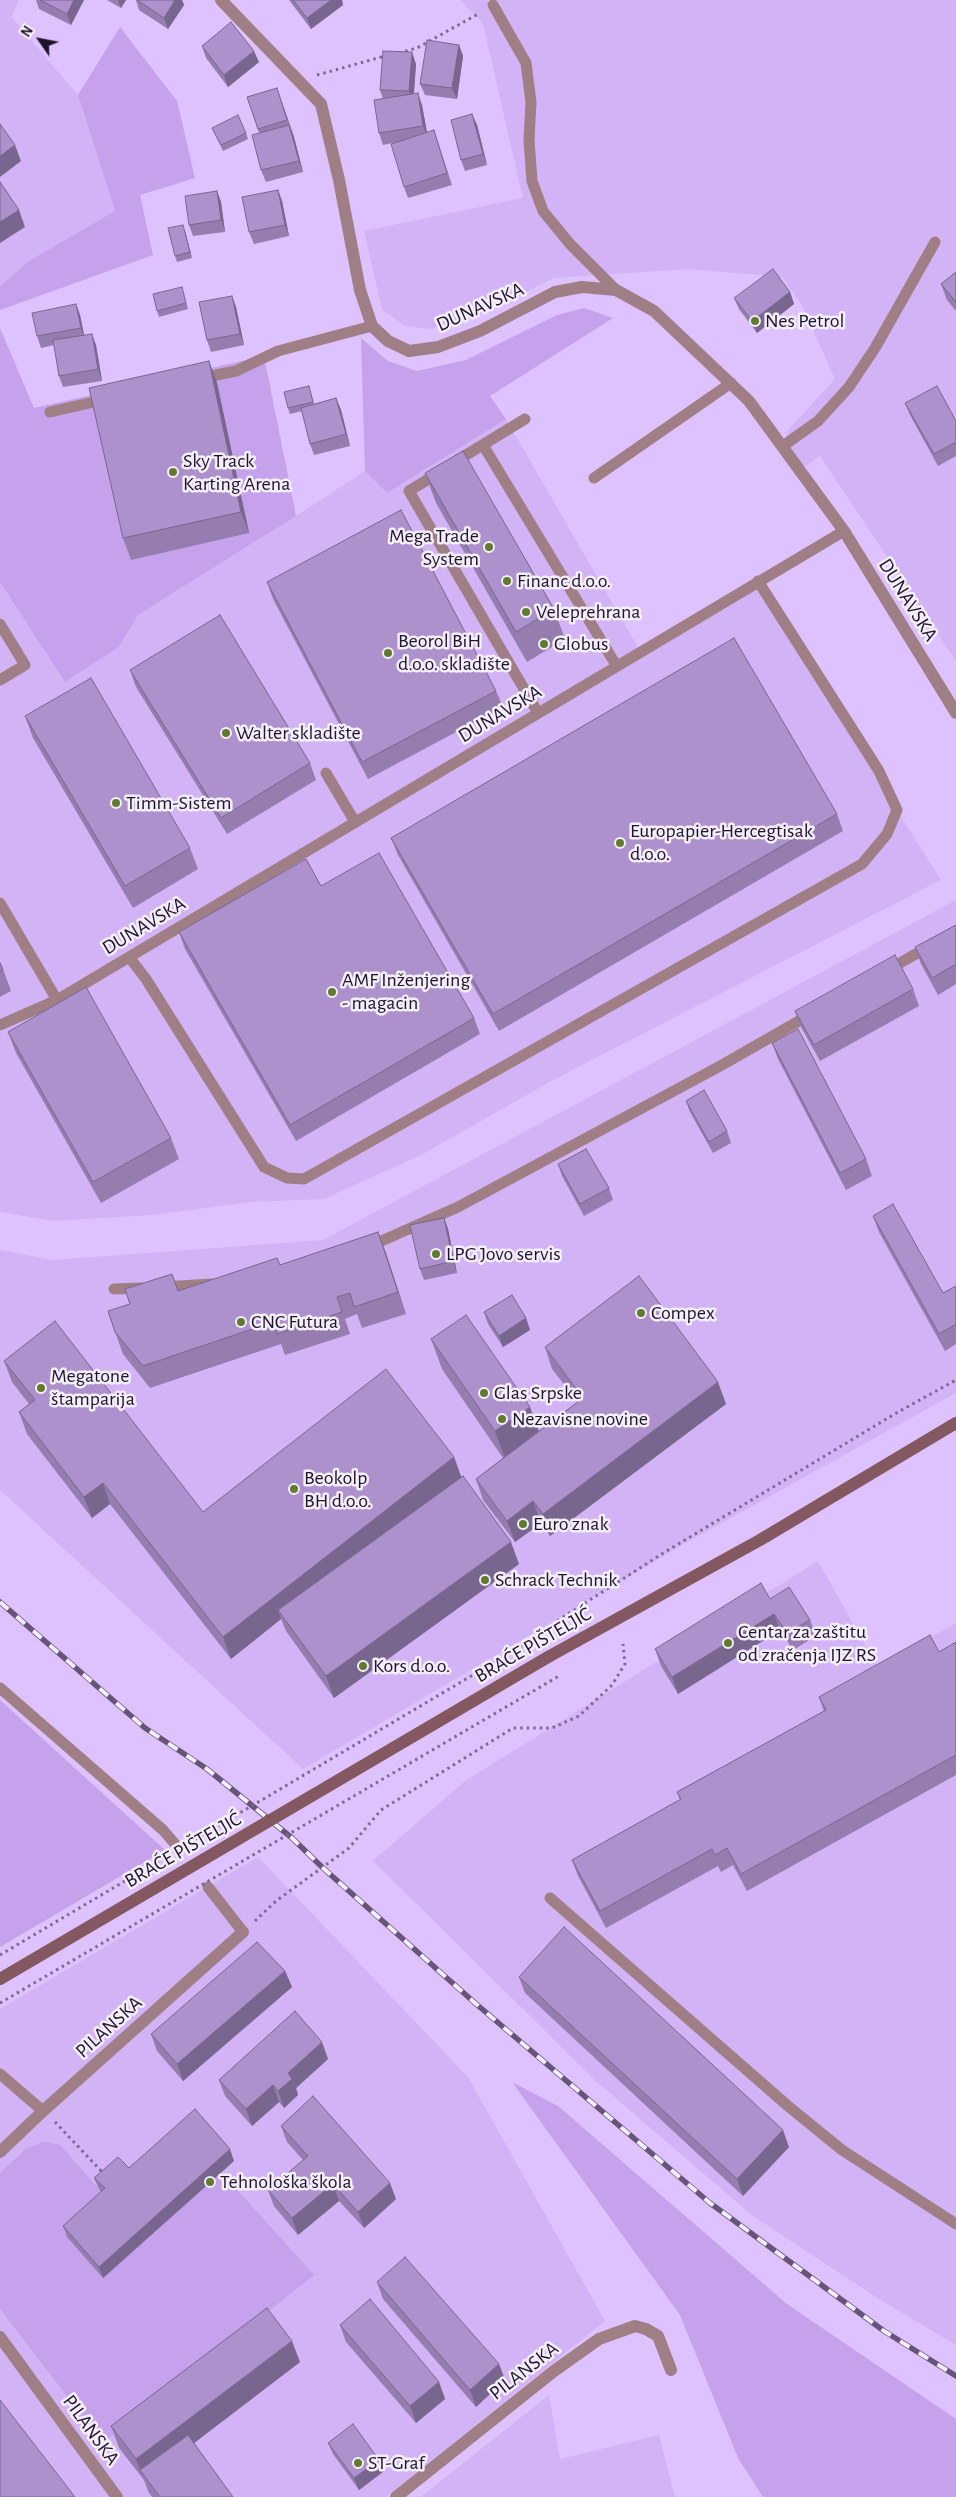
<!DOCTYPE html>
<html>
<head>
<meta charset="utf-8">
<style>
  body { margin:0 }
  #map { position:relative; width:956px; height:2497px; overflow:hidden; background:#dec2ff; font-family:"Alegreya Sans",sans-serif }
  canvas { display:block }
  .north { position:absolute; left:15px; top:15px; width:50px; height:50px; -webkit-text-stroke:4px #f4eefb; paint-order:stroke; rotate:303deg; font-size:14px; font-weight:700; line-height:20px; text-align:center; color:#1f142a }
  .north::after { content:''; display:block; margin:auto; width:18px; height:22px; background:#1f142a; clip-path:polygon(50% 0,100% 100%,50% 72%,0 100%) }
</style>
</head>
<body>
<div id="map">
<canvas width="956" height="2497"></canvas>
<div class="north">N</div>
</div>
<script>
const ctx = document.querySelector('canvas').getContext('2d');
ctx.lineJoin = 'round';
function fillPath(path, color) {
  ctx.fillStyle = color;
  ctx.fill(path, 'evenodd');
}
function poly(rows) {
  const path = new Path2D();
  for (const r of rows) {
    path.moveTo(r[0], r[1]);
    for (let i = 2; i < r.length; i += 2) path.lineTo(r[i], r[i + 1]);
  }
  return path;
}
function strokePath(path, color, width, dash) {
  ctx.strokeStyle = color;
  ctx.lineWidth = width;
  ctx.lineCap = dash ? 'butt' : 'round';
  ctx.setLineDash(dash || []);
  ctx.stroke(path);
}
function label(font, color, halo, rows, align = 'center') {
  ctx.font = font + ' "Alegreya Sans",sans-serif';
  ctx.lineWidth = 5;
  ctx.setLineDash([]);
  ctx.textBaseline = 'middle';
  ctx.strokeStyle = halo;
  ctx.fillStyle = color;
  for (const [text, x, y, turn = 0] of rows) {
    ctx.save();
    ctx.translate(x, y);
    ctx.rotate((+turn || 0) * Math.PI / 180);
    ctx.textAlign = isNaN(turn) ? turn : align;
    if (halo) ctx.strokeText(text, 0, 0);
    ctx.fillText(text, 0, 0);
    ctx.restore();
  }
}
fillPath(poly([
  [0,0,19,0,11,17,78,95,115,211,29,261,0,286],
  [460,0,956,0,956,661,820,456,800,470,783,446,789,429,835,379,802,305,782,277,688,269,554,278,485,312,431,329,405,326,382,309,364,231,523,198,483,24],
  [506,419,640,651,758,581,897,810,941,880,553,1080,421,1155,324,1199,250,1202,152,1215,53,1221,0,1212,0,582,65,682,119,647,138,615,296,516,365,471,387,493],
  [956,900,956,1393,682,1545,303,1769,0,1490,0,1250,52,1260,323,1240],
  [818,1561,878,1668,956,1623,956,2345,882,2301,753,2216,597,2082,373,1861,465,1781],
  [258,1857,468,2077,605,2321,386,2497,0,2497,0,2009],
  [549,2395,560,2459,659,2435,675,2497,421,2497]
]), '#d2b3f5');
fillPath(poly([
  [120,27,177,101,195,178,140,195,153,255,0,310,0,286,29,261,115,211,78,95],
  [584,308,613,318,490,396,506,419,387,493,365,471,361,338,388,361,417,371,466,360,557,315],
  [0,328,34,408,264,356,296,516,138,615,119,647,65,682,0,582],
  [0,1700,165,1850,0,1947],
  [512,2082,558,2106,787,2304,956,2419,956,2497,763,2497,738,2458,680,2315],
  [44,2142,60,2145,99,2189,221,2172,314,2275,103,2443,0,2309,0,2173,27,2148]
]), '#c5a2eb');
strokePath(poly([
  [399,53,417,48,478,14],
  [317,75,385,56],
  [537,1637,560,1619,665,1552,898,1412,956,1380],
  [255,1921,276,1901,349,1848,381,1810,513,1728,552,1728,579,1716,612,1685,625,1664,623,1644],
  [55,2122,104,2174]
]), '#7c6992', 3, [2.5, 4]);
strokePath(poly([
  [493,5,526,63,531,102,529,140,532,181,543,211,570,244,616,290],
  [201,378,236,371,278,351,372,326],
  [50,412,107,399],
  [483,445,616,665],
  [783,446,818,421,849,387,875,348,935,242],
  [453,463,525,419],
  [440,472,409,491,538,713],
  [594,478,731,383],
  [0,624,25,665,0,680],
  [326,773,355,822],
  [0,903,57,1000],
  [129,957,146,979,264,1167,287,1178,304,1179,862,864,887,834,897,810,879,771,758,581],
  [886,971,956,931],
  [0,1025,57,1000,844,531],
  [368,1247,458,1207,722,1065,811,1014],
  [163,1287,212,1284],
  [114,1289,142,1288],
  [0,1688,163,1830,175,1844],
  [208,1887,243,1932],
  [550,1898,788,2106,842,2150,956,2224],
  [0,2074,43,2111]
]), '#9f7f85', 11);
strokePath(poly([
  [221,0,321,104,339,180,360,290,372,326,388,341,409,351,438,347,480,331,555,292,582,287,616,290,654,311,749,401,844,531,956,713],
  [0,2152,43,2111,243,1932],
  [0,2337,117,2497],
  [396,2497,554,2371,599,2339,635,2326,646,2329,658,2336,671,2370]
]), '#9f7f85', 12);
strokePath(poly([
  [548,1657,760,1540,956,1423]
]), '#845861', 12);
const rail = poly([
  [0,1602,145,1728,207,1769,292,1838,323,1868,475,2003,710,2203,884,2331,956,2376]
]);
strokePath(rail, '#665579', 5.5);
strokePath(rail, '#f4eefb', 4, [11]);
strokePath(poly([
  [0,1955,537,1637],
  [0,2003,559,1676]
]), '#7c6992', 3, [2.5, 4]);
strokePath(poly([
  [0,1979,548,1657]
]), '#845861', 12);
fillPath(poly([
  [36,0,84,0,71,25,39,9],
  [107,0,126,0,121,8],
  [136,0,182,0,184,5,168,29,139,10],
  [289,0,342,0,343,5,311,29],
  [459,45,463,56,457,99,425,95,420,84],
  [202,46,259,62,228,87,206,58],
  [416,64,414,94,422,105,427,133,434,130,452,185,408,198,404,187,397,142,383,145,379,133,383,99,380,90],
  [277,88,294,137,303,172,266,182,261,170,259,133,247,97],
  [472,114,477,125,487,165,465,171,461,160],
  [212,128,246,133,248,139,223,151],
  [278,190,282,201,289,236,254,244,249,232],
  [217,191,221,202,225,232,193,236,189,225],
  [185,231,192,258,177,262,175,256],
  [956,272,956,311,947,300,941,284],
  [182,287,188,309,159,317,157,311],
  [790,292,794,304,757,333,739,309,734,298],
  [232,296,236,307,244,345,211,352,207,340],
  [76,304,80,315,84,335,96,345,102,381,63,387,59,376,54,345,41,348,37,336],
  [209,361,217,383,249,533,131,560,123,538],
  [309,386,314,404,336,398,341,410,350,446,314,455,310,444,302,411,290,414,288,408],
  [905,403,956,421,956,456,938,466,910,415],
  [425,473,554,609,565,639,527,662,436,503],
  [267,582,496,691,503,707,368,779,273,599],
  [130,670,310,763,316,780,227,834,136,687],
  [25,716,190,848,198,869,133,908,33,738],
  [837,814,843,831,499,1031,398,855,391,838],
  [321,886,474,1018,480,1034,296,1141,185,949,179,932],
  [956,925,956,984,938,995,921,964,915,947],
  [0,963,3,969,11,991,0,997],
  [913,989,919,1006,820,1061,801,1027,795,1011],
  [8,1032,171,1138,179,1159,101,1203,16,1053],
  [772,1043,866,1159,872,1176,846,1190,778,1059],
  [686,1101,727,1131,731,1143,713,1153,690,1112],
  [558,1164,609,1188,613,1200,584,1216,562,1176],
  [873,1216,943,1293,956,1286,956,1344,945,1351,879,1232],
  [444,1218,448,1229,457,1273,424,1280,420,1269],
  [378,1232,406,1314,362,1328,357,1314,345,1319,350,1334,285,1355,281,1344,150,1388,123,1354,115,1332,179,1291,280,1265],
  [484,1312,526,1318,530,1330,503,1347,488,1324],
  [431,1339,539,1431,578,1402,552,1369,545,1347,726,1404,550,1536,541,1523,515,1542,483,1500,476,1479,503,1458,442,1369],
  [4,1361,203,1512,454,1457,461,1477,519,1564,334,1698,286,1631,281,1619,231,1659,110,1504,92,1518,27,1434,19,1412,29,1404,12,1382],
  [770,1599,810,1620,816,1636,793,1650,780,1630,678,1694,661,1666,655,1649],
  [956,1642,956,1775,747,1891,733,1865,721,1872,718,1866,606,1928,578,1876,572,1860,680,1800,677,1792,824,1711,819,1697,939,1652],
  [285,1971,292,1987,183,2081,157,2051,151,2034],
  [519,1977,789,2147,743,2196,525,1993],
  [328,2059,296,2088,298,2095,284,2108,279,2102,252,2126,225,2096,219,2080],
  [281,2126,396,2199,364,2228,339,2201,298,2235,274,2206,268,2190,303,2160,287,2142],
  [234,2161,103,2278,67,2237,63,2226,101,2192,99,2189,94,2178],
  [377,2282,499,2364,505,2380,476,2407,383,2299],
  [340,2325,439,2382,445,2399,416,2423,346,2342],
  [300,2362,194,2443,233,2497,152,2497,148,2491,144,2480,119,2448,111,2426],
  [328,2443,379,2460,384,2471,359,2490,333,2454]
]), '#957daf');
fillPath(poly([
  [74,0,84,0,71,25,67,14],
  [118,0,126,0,121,8],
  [175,0,182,0,184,5,168,29,164,18],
  [331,0,342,0,343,5,311,29,307,18],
  [459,45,463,56,457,99,452,88],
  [254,51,259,62,228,87,224,75],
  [412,52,416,64,413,103,409,91],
  [277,88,294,137,303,172,299,161,290,127],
  [418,93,422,105,428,138,423,126],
  [472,114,477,125,487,165,483,154],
  [15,145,21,161,0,177,0,156],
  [278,190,282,201,289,236,285,225],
  [217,191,221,202,225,232,221,220],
  [19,210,25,227,0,243,0,222],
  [183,225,185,231,192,258,190,252],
  [790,292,794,304,757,333,752,321],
  [232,296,236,307,244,345,240,334],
  [76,304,80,315,85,339,81,328],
  [92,334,96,345,102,381,98,369],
  [209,361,217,383,249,533,241,512],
  [336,398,341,410,350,446,346,434],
  [444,1218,448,1229,457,1273,453,1261],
  [378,1232,386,1253,406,1314,398,1292],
  [526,1318,530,1330,503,1347,499,1336],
  [718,1382,726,1404,550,1536,543,1514],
  [530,1407,541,1437,506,1461,495,1431],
  [454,1457,462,1479,278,1610,281,1619,231,1659,223,1637],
  [103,1483,110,1504,92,1518,84,1497],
  [533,1501,541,1523,515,1542,507,1521],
  [511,1542,519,1564,334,1698,326,1676],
  [774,1614,780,1630,678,1694,672,1677],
  [285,1971,292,1987,183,2081,177,2064],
  [322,2042,328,2059,296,2088,298,2095,284,2108,278,2091,288,2073],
  [273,2085,279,2102,252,2126,246,2109],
  [783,2130,789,2147,743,2196,737,2179],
  [230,2149,234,2161,103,2278,99,2267],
  [390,2183,396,2199,364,2228,358,2212],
  [333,2184,339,2201,298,2235,292,2218],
  [292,2341,300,2362,147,2479,140,2470,144,2481,136,2459],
  [499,2364,505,2380,476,2407,470,2390],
  [439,2382,445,2399,416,2423,410,2406],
  [379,2460,384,2471,359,2490,354,2478]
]), '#79668f');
const building = poly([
  [40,0,74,0,67,14,40,0],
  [137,0,175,0,164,18,137,0],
  [293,0,331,0,307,18,293,0],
  [231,22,254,51,224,75,202,46,231,22],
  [427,40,459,45,452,88,420,84,427,40],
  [383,51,412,52,409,91,380,90,383,51],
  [277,88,287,120,258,129,247,97,277,88],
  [418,93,423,126,379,133,374,100,418,93],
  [472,114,483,154,461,160,451,120,472,114],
  [238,115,246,133,221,145,212,128,238,115],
  [0,124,15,145,0,156,0,124],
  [289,125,299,161,261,170,252,135,289,125],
  [434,130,447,173,404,187,391,144,434,130],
  [0,182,19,210,0,222,0,182],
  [278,190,285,225,249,232,242,197,278,190],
  [217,191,221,220,189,225,185,196,217,191],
  [183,225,190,252,175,256,168,228,183,225],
  [773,269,790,292,752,321,734,298,773,269],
  [956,272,956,302,941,284,956,272],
  [182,287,186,303,157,311,153,294,182,287],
  [232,296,240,334,207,340,199,302,232,296],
  [76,304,81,328,37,336,32,313,76,304],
  [92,334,98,369,59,376,53,340,92,334],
  [209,361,241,512,123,538,89,388,209,361],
  [309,386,313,402,288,408,284,392,309,386],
  [937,386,956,421,956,442,934,454,905,403,937,386],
  [336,398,346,434,310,444,301,408,336,398],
  [463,451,554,609,516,632,425,473,463,451],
  [401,510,496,691,362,762,267,582,401,510],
  [220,615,310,763,221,818,130,670,220,615],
  [734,638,837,814,493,1014,391,838,734,638],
  [91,678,190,848,125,886,25,716,91,678],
  [379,853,474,1018,290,1125,179,932,306,859,321,886,379,853],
  [956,925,956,964,932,978,915,947,956,925],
  [895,955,913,989,814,1045,795,1011,895,955],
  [0,963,3,969,0,971,0,963],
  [86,987,171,1138,93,1182,8,1032,86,987],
  [798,1029,866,1159,840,1173,772,1043,798,1029],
  [704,1090,727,1131,709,1142,686,1101,704,1090],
  [586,1149,609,1188,580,1204,558,1164,586,1149],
  [893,1204,943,1293,956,1286,956,1324,939,1334,873,1216,893,1204],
  [444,1218,453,1261,420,1269,410,1225,444,1218],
  [378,1232,398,1292,354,1307,350,1293,337,1297,342,1312,277,1334,273,1322,143,1366,115,1332,108,1311,130,1304,125,1289,172,1274,178,1291,277,1258,280,1265,378,1232],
  [639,1276,718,1382,543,1514,533,1501,507,1521,476,1479,583,1398,545,1347,639,1276],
  [512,1295,526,1318,499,1336,484,1312,512,1295],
  [466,1315,530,1407,495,1431,431,1339,466,1315],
  [55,1321,203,1512,386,1369,454,1457,223,1637,103,1483,84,1497,19,1412,35,1400,4,1361,55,1321],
  [463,1476,511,1542,326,1676,278,1610,463,1476],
  [761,1583,770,1599,789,1587,810,1620,787,1633,774,1614,672,1677,655,1649,761,1583],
  [930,1635,939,1652,956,1642,956,1755,741,1874,727,1848,715,1855,712,1849,600,1911,572,1860,681,1799,677,1792,826,1710,819,1697,930,1635],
  [564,1927,783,2130,737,2179,519,1977,564,1927],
  [257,1942,285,1971,177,2064,151,2034,257,1942],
  [295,2011,322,2042,288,2073,292,2079,278,2091,273,2085,246,2109,219,2080,295,2011],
  [313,2096,390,2183,358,2212,333,2184,292,2218,268,2190,308,2156,281,2126,313,2096],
  [195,2109,230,2149,99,2267,63,2226,105,2188,94,2178,118,2157,129,2168,195,2109],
  [405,2257,499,2364,470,2390,377,2282,405,2257],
  [370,2299,439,2382,410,2406,340,2325,370,2299],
  [267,2308,292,2341,136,2459,111,2426,267,2308],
  [0,2400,75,2497,0,2497,0,2400],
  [353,2424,379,2460,354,2478,328,2443,353,2424],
  [188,2435,233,2497,160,2497,140,2470,188,2435]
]);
fillPath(building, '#ad91cc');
strokePath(building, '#79668f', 1);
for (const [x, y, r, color] of [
  [755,321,5,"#607b2e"],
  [173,472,5,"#607b2e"],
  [489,547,5,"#607b2e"],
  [507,581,5,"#607b2e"],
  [526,612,5,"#607b2e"],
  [544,644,5,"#607b2e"],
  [388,653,5,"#607b2e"],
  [226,733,5,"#607b2e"],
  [116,803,5,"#607b2e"],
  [620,843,5,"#607b2e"],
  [332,992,5,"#607b2e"],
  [436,1254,5,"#607b2e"],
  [641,1313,5,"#607b2e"],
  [241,1322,5,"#607b2e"],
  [41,1388,5,"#607b2e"],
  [484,1393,5,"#607b2e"],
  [502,1419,5,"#607b2e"],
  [294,1489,5,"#607b2e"],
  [523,1524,5,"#607b2e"],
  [485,1580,5,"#607b2e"],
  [728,1643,5,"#607b2e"],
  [363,1666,5,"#607b2e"],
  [210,2182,5,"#607b2e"],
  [358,2463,5,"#607b2e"]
]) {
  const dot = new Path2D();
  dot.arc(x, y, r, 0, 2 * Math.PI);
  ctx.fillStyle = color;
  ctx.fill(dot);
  strokePath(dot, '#f4eefb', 2);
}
label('20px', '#1f142a', '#f4eefb', [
  ["DUNAVSKA",480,307,-24],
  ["DUNAVSKA",908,600,58],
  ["DUNAVSKA",500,714,-31],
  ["DUNAVSKA",144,926,-31],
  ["BRAĆE PIŠTELJIĆ",533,1645,-30],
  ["BRAĆE PIŠTELJIĆ",183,1850,-30],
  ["PILANSKA",109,2027,-42],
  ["PILANSKA",524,2371,-38],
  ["PILANSKA",91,2430,54]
]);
label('20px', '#1f142a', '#f4eefb', [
  ["Nes Petrol",765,321],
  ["Sky Track",183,461],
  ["Karting Arena",183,484],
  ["Mega Trade",479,536,"right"],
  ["System",479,559,"right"],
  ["Financ d.o.o.",517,581],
  ["Veleprehrana",536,612],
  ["Beorol BiH",398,641],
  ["d.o.o. skladište",398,664],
  ["Globus",554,644],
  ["Walter skladište",236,733],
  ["Timm-Sistem",126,803],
  ["Europapier-Hercegtisak",630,831],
  ["d.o.o.",630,854],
  ["AMF Inženjering",342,980],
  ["- magacin",342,1003],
  ["LPG Jovo servis",446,1254],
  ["Compex",651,1313],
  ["CNC Futura",251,1322],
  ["Megatone",51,1376],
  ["štamparija",51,1399],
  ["Glas Srpske",494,1393],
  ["Nezavisne novine",512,1419],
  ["Beokolp",304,1478],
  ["BH d.o.o.",304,1501],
  ["Euro znak",533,1524],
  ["Schrack Technik",495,1580],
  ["Centar za zaštitu",738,1632],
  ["od zračenja IJZ RS",738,1655],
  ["Kors d.o.o.",373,1666],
  ["Tehnološka škola",220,2182],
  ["ST-Graf",368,2463]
], 'left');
</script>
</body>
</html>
